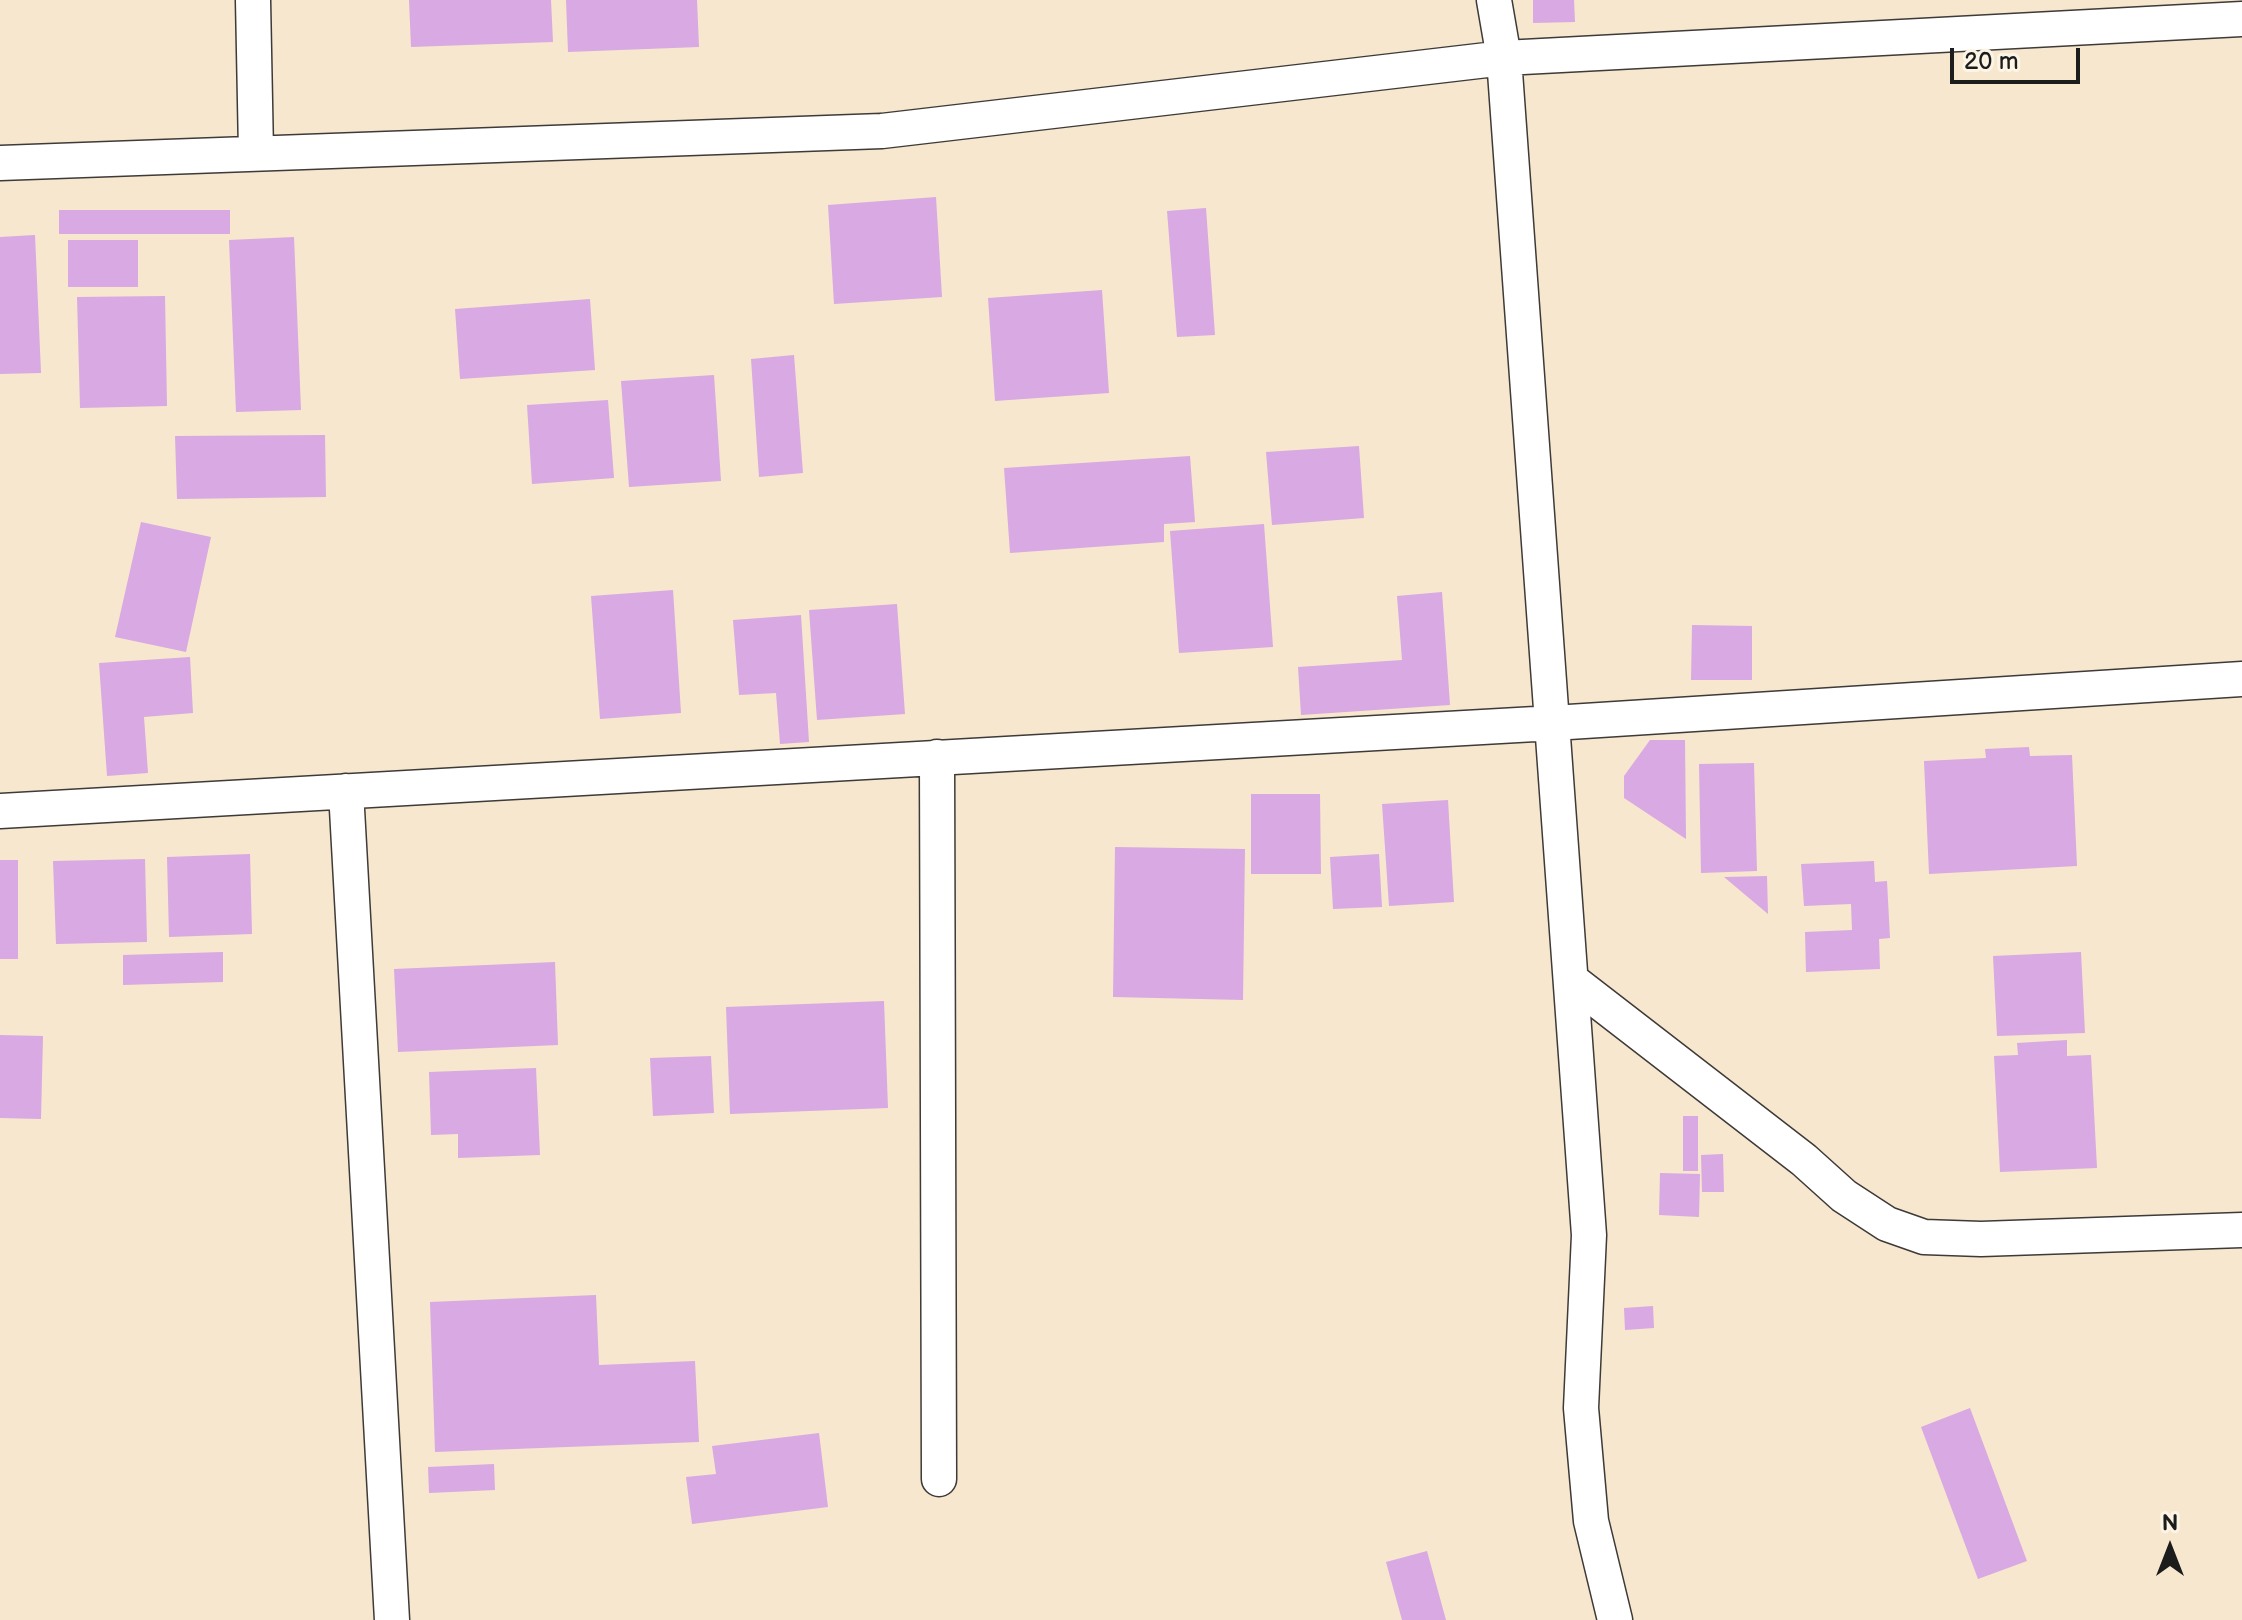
<!DOCTYPE html>
<html>
<head>
<meta charset="utf-8">
<style>
  body { margin:0 }
  #map { position:relative; width:2242px; height:1620px; overflow:hidden; background:#f6e7ce; font-family:"Balsamiq Sans",sans-serif }
  canvas { display:block }
  .north { position:absolute; left:2130px; top:1508px; width:80px; height:80px; -webkit-text-stroke:6px #fcf5e5; paint-order:stroke; rotate:0deg; font-size:22px; font-weight:700; line-height:32px; text-align:center; color:#1c1c1c }
  .north::after { content:''; display:block; margin:auto; width:28px; height:36px; background:#1c1c1c; clip-path:polygon(50% 0,100% 100%,50% 72%,0 100%) }
  .scale { position:absolute; left:1950px; top:48px; width:130px; height:36px; box-sizing:border-box; border:4px solid #1c1c1c; border-top:0; padding-left:10px; font-size:24px; line-height:28px; white-space:nowrap; color:#1c1c1c; -webkit-text-stroke:6px #fcf5e5; paint-order:stroke }
</style>
</head>
<body>
<div id="map">
<canvas width="2242" height="1620"></canvas>
<div class="north">N</div>
<div class="scale">20 m</div>
</div>
<script>
const ctx = document.querySelector('canvas').getContext('2d');
ctx.lineJoin = 'round';
function fillPath(path, color) {
  ctx.fillStyle = color;
  ctx.fill(path, 'evenodd');
}
function poly(rows) {
  const path = new Path2D();
  for (const r of rows) {
    path.moveTo(r[0], r[1]);
    for (let i = 2; i < r.length; i += 2) path.lineTo(r[i], r[i + 1]);
  }
  return path;
}
function strokePath(path, color, width, dash) {
  ctx.strokeStyle = color;
  ctx.lineWidth = width;
  ctx.lineCap = dash ? 'butt' : 'round';
  ctx.setLineDash(dash || []);
  ctx.stroke(path);
}
fillPath(poly([
  [409,0,551,0,553,42,411,47],
  [566,0,697,0,699,47,568,52],
  [1533,0,1574,0,1575,22,1533,23],
  [936,197,942,297,834,304,828,205],
  [1206,208,1215,335,1177,337,1167,211],
  [59,210,230,210,230,234,59,234],
  [35,235,41,373,0,374,0,237],
  [294,237,301,410,236,412,229,240],
  [68,240,138,240,138,287,68,287],
  [1102,290,1109,393,995,401,988,298],
  [165,296,167,406,80,408,77,297],
  [590,299,595,370,460,379,455,309],
  [794,355,803,473,759,477,751,359],
  [714,375,721,481,629,487,621,381],
  [608,400,614,478,532,484,527,405],
  [325,435,326,497,177,499,175,436],
  [1359,446,1364,518,1272,525,1266,452],
  [1190,456,1195,522,1164,524,1164,542,1010,553,1004,468],
  [141,522,211,537,186,652,115,637],
  [1264,524,1273,647,1179,653,1170,531],
  [673,590,681,713,600,719,591,596],
  [1442,592,1450,705,1301,715,1298,667,1402,660,1397,596],
  [897,604,905,714,817,720,809,610],
  [801,615,809,742,780,744,776,693,739,695,733,620],
  [1692,625,1752,626,1752,680,1691,680],
  [190,657,193,713,144,717,148,773,107,776,99,663],
  [1650,740,1685,740,1686,839,1624,798,1624,776],
  [2029,747,2030,756,2072,755,2077,866,1929,874,1924,761,1986,758,1985,749],
  [1754,763,1757,871,1701,873,1699,764],
  [1251,794,1320,794,1321,874,1251,874],
  [1448,800,1454,902,1389,906,1382,804],
  [1115,847,1245,849,1243,1000,1113,997],
  [250,854,252,934,169,937,167,857],
  [1379,854,1382,907,1333,909,1330,857],
  [145,859,147,942,56,944,53,861],
  [0,860,18,860,18,959,0,959],
  [1874,861,1875,882,1887,881,1890,938,1879,939,1880,969,1806,972,1805,932,1852,930,1851,904,1804,906,1801,864],
  [1767,876,1768,914,1724,877],
  [223,952,223,982,123,985,123,955],
  [2081,952,2085,1033,1997,1036,1993,956],
  [555,962,558,1045,398,1052,394,969],
  [884,1001,888,1108,730,1114,726,1007],
  [0,1035,43,1036,41,1119,0,1118],
  [2067,1040,2067,1056,2091,1055,2097,1168,2000,1172,1994,1056,2018,1055,2017,1043],
  [711,1056,714,1113,653,1116,650,1058],
  [536,1068,540,1155,458,1158,458,1134,431,1135,429,1072],
  [1683,1116,1698,1116,1698,1171,1683,1171],
  [1723,1154,1724,1192,1702,1192,1701,1155],
  [1660,1173,1700,1174,1699,1217,1659,1215],
  [596,1295,599,1365,695,1361,699,1442,435,1452,430,1302],
  [1653,1306,1654,1328,1625,1330,1624,1308],
  [1970,1408,2027,1561,1978,1579,1921,1427],
  [819,1433,828,1507,692,1524,686,1477,716,1474,712,1446],
  [494,1464,495,1490,429,1493,428,1467],
  [1427,1551,1446,1620,1402,1620,1386,1562]
]), '#d8a9e2');
const minor = poly([
  [253,0,256,152],
  [1494,0,1504,58,1589,1235,1581,1408,1591,1521,1615,1620],
  [0,163,882,131,1504,58,2242,19],
  [937,757,939,1479],
  [346,791,392,1620],
  [0,811,1553,723,2242,679],
  [1571,980,1804,1160,1844,1196,1887,1224,1924,1237,1981,1239,2242,1230]
]);
strokePath(minor, '#3d3a37', 37);
strokePath(minor, '#fff', 34);
</script>
</body>
</html>
